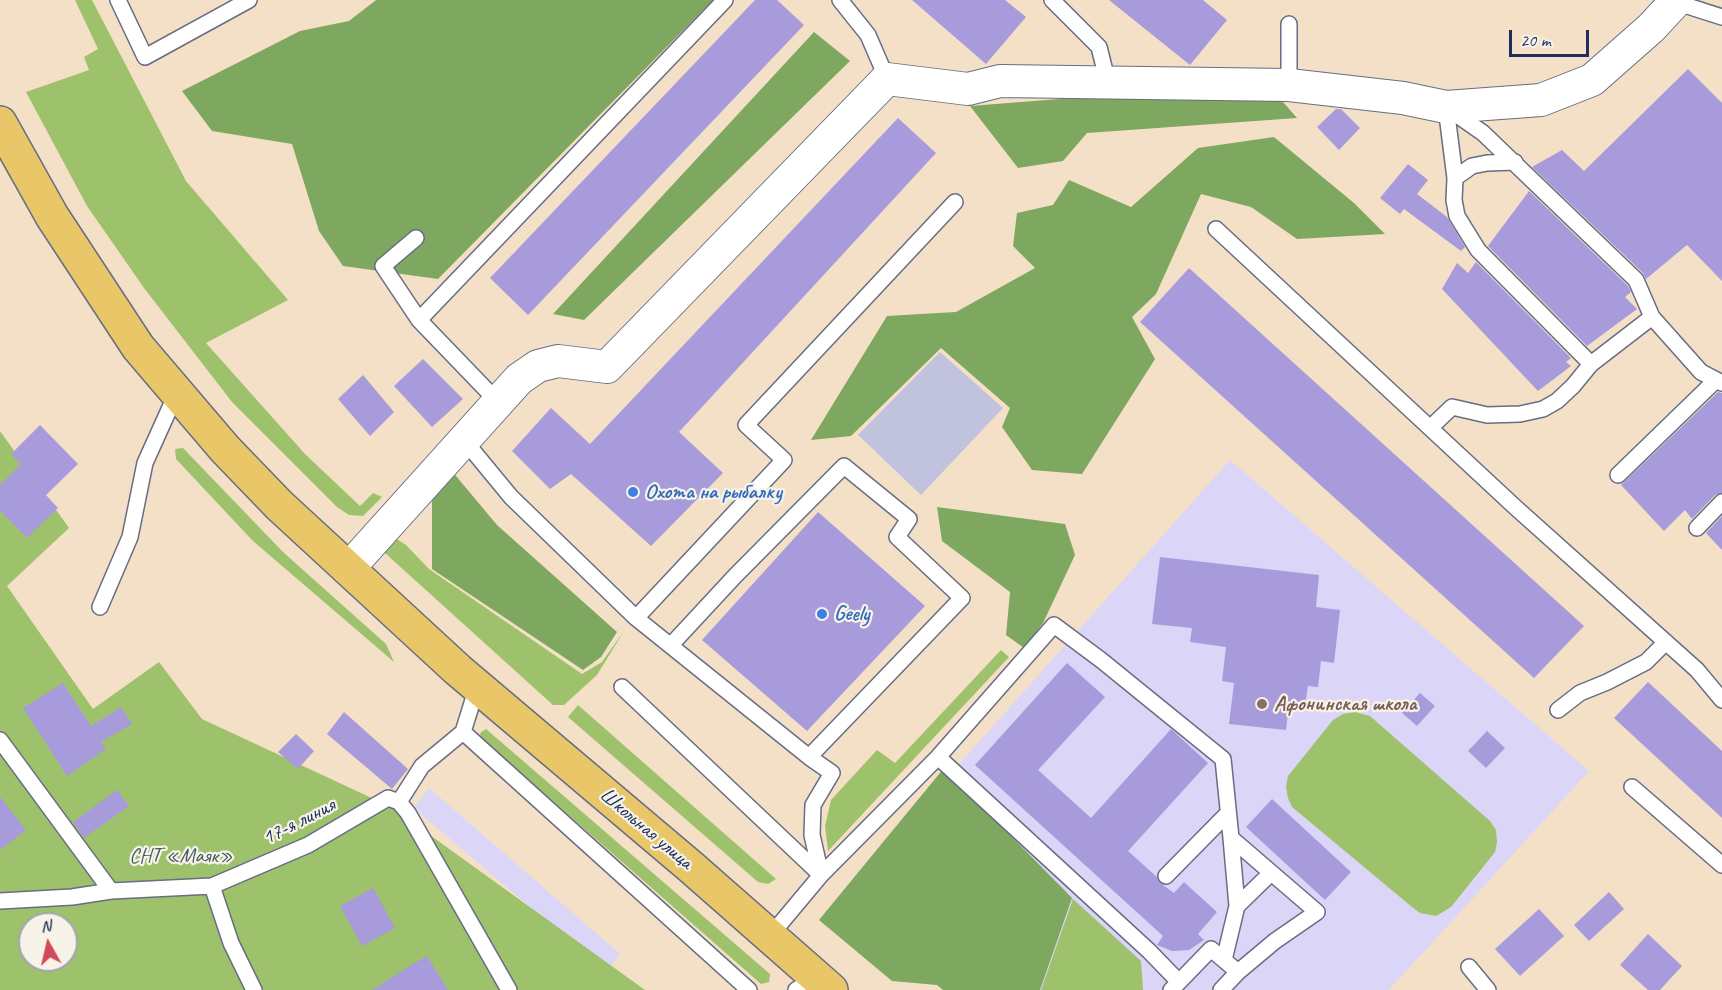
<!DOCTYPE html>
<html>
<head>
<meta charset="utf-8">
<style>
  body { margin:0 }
  #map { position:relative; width:1722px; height:990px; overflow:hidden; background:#f4e0c6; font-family:Caveat,sans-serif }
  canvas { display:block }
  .north { position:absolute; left:18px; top:912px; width:60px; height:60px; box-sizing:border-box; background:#f7f3e8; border:2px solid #9fa5b1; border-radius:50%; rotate:352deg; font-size:16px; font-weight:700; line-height:24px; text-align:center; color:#1b2f5e }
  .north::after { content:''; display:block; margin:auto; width:21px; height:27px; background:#d1495b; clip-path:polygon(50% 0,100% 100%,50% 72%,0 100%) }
  .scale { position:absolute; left:1509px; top:30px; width:80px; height:27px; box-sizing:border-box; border:3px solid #1b2f5e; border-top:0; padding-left:8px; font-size:18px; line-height:21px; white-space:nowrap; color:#1b2f5e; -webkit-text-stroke:4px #f7f3e8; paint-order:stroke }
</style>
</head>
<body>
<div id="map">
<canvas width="1722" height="990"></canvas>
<div class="north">N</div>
<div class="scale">20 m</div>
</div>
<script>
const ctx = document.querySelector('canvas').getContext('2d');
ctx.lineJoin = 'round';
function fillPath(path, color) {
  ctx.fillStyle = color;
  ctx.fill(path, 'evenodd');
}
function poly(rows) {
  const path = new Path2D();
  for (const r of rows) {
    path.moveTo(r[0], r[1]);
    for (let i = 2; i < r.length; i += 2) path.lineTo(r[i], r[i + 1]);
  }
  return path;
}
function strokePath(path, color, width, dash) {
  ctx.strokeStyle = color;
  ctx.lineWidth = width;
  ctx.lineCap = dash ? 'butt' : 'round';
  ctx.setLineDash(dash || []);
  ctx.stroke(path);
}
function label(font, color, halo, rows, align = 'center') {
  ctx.font = font + ' Caveat,sans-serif';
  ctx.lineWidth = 4.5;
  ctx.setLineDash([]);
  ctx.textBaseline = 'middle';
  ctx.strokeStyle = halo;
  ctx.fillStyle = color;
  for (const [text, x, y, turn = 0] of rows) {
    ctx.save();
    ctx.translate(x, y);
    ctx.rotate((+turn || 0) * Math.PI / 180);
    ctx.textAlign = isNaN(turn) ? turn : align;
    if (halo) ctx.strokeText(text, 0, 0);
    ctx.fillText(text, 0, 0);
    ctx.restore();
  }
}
fillPath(poly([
  [1230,460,1589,771,1389,990,975,990,855,881],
  [429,788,620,954,606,972,414,808]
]), '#dbd6f7');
fillPath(poly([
  [940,352,1003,408,921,495,858,435]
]), '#c1c2dd');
fillPath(poly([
  [75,0,92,0,186,181,288,300,206,343,305,454,360,506,373,493,382,497,363,516,349,515,337,507,232,402,144,288,87,206,26,92,89,70,84,57,98,49],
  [0,431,69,528,7,586,93,709,159,662,202,719,391,807,645,990,0,990],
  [30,924,66,924,66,960,30,960],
  [183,448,283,552,386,644,394,662,253,541,176,459,175,449],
  [392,536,406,545,429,569,582,674,602,662,624,631,597,675,564,705,553,705,385,553,383,542],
  [1001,650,1009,657,828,851,825,826,831,800,877,750,895,763],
  [578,705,776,879,768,884,758,882,568,717],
  [1355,712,1370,716,1490,821,1496,830,1497,842,1495,852,1451,907,1436,916,1420,913,1412,907,1292,807,1288,798,1286,787,1288,776,1333,720,1343,714],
  [486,729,770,974,769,982,761,984,481,738,480,733],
  [1073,899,1141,961,1143,990,1041,990]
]), '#9ec16b');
fillPath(poly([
  [376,0,713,0,438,279,343,266,319,231,292,144,212,131,182,91,300,31,349,21],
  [814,32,850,61,584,320,553,314],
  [1276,94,1297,118,1087,133,1063,161,1018,168,970,106,1085,97],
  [1274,137,1354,203,1385,234,1297,239,1251,207,1201,194,1156,294,1132,317,1155,359,1082,474,1032,470,1002,427,1010,408,941,348,851,436,811,440,887,316,956,312,1035,268,1013,246,1017,213,1053,205,1069,180,1131,207,1198,148],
  [451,470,497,525,617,632,601,657,583,670,432,569,432,497],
  [937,507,1065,524,1075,555,1043,623,1024,648,1006,635,1010,592,942,541],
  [944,768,1072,898,1040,990,943,990,937,985,892,981,819,920]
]), '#7ea75f');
fillPath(poly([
  [755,0,777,0,804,25,528,315,490,278],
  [912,0,1005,0,1026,17,986,64],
  [1109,0,1203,0,1227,20,1190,65],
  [1688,69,1722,103,1722,281,1687,245,1646,279,1643,273,1532,167,1562,150,1584,171],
  [1336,109,1341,109,1360,128,1339,150,1317,127],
  [898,118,936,153,679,432,723,473,651,546,571,474,550,489,512,451,551,408,590,444],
  [1408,164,1428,180,1417,194,1447,217,1465,247,1461,251,1404,209,1400,214,1380,198],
  [1529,191,1628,286,1631,292,1625,297,1637,309,1587,346,1488,246],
  [1476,262,1571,358,1566,362,1571,366,1538,391,1442,289,1457,263,1468,273],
  [1189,268,1584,626,1534,678,1140,322],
  [423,359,463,399,432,427,394,386],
  [363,375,394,412,370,436,338,399],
  [1718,392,1722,393,1722,493,1715,495,1692,519,1685,510,1664,531,1621,485],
  [40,425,78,464,46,495,58,508,27,538,0,511,0,485,21,464,11,454],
  [818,512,925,606,807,731,702,640],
  [1722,516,1722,550,1706,533],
  [1160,557,1319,575,1316,607,1340,610,1334,663,1321,661,1318,687,1308,686,1305,705,1289,703,1286,730,1229,724,1234,683,1222,681,1226,647,1190,642,1192,628,1152,624],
  [1067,663,1105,697,1038,770,1091,818,1171,729,1208,763,1128,851,1157,877,1160,883,1174,893,1184,882,1217,912,1198,934,1204,940,1189,950,1172,951,1157,945,1163,936,975,765],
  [1648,682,1722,751,1722,818,1614,718],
  [63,683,91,726,121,707,132,724,101,742,106,749,67,776,23,708],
  [1420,693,1435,706,1417,726,1402,713],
  [344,712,408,769,392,789,327,734],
  [1487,731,1505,748,1486,768,1468,751],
  [296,734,314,751,298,769,278,752],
  [117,790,129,806,84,838,73,822],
  [0,797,26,830,0,850],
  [1272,799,1351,872,1325,900,1246,827],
  [373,888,395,928,362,946,340,906],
  [1609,892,1624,909,1589,941,1574,925],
  [1539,909,1564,936,1520,976,1495,949],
  [1648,934,1682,966,1660,990,1648,990,1620,965],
  [427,956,448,990,372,990,410,966]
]), '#a79bdb');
const service = poly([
  [118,0,145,57,249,0],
  [840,0,868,35,887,79],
  [1052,0,1099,47,1108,83],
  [1675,2,1722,17],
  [1289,85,1289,24],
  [1446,107,1455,178,1454,200,1457,216,1478,250,1591,364],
  [1450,110,1483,133,1636,280,1652,317,1701,372,1722,383],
  [1455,178,1472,166,1487,163,1515,162],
  [1216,229,1515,507,1697,670,1722,700],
  [416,238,383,266,419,320],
  [498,402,419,320,725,0],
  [1430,428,1452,407,1487,415,1520,414,1543,409,1557,401,1573,386,1591,364,1652,317],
  [464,440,511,497,636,618],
  [1618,475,1716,380],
  [1697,528,1722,502],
  [100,607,130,537,145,463,177,392],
  [671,645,735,576,844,466,909,519,897,537,962,598,809,757],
  [622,687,821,875],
  [1558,710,1580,693,1607,682,1646,662,1666,642],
  [463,732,749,990],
  [0,740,111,891],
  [938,757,1149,951,1179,982,1171,990],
  [1632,787,1722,865],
  [399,802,422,766,463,732,477,687],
  [1231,838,1237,906,1271,873],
  [821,875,812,835,813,805,832,773,809,757,636,618,784,460,746,425,955,202],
  [1166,876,1228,813],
  [212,886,231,943,254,990],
  [0,901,72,897,111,891,212,886,308,845,388,798,399,802,408,813,509,990],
  [770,936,821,875,938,757,1054,625,1101,660,1223,759,1231,838,1317,912,1275,941,1238,972,1221,990],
  [1224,960,1237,906],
  [1469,967,1488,990],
  [1179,982,1211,949,1238,972],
  [796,990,817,977]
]);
const minor = poly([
  [348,569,519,379,538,366,558,361,607,367,887,79,968,89,1000,81,1289,85,1403,98,1446,107,1541,100,1592,80,1651,28,1677,0]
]);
const primary = poly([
  [0,123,52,216,138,347,225,449,279,505,458,670,691,867,831,990]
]);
strokePath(service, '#676d82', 18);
strokePath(minor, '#676d82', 34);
strokePath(primary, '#676d82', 36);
strokePath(service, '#fff', 15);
strokePath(minor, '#fff', 32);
strokePath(primary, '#e9c769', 33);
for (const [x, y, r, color] of [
  [633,492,6,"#3f7fe0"],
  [822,614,6,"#3f7fe0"],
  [1262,704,6,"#8d6e63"]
]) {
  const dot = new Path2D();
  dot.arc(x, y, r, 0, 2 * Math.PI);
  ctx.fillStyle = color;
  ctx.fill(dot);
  strokePath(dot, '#f7f3e8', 2);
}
label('bold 21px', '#366cbe', '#f7f3e8', [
  ["Охота на рыбалку",645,492],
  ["Geely",834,614]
], 'left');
label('bold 21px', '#785e54', '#f7f3e8', [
  ["Афонинская школа",1274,704]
], 'left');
label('21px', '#1b2f5e', '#f7f3e8', [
  ["17-я линия",299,822,-27],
  ["Школьная улица",646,829,40]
]);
label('21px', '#425b62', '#f7f3e8', [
  ["СНТ «Маяк»",181,856]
]);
</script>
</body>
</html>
